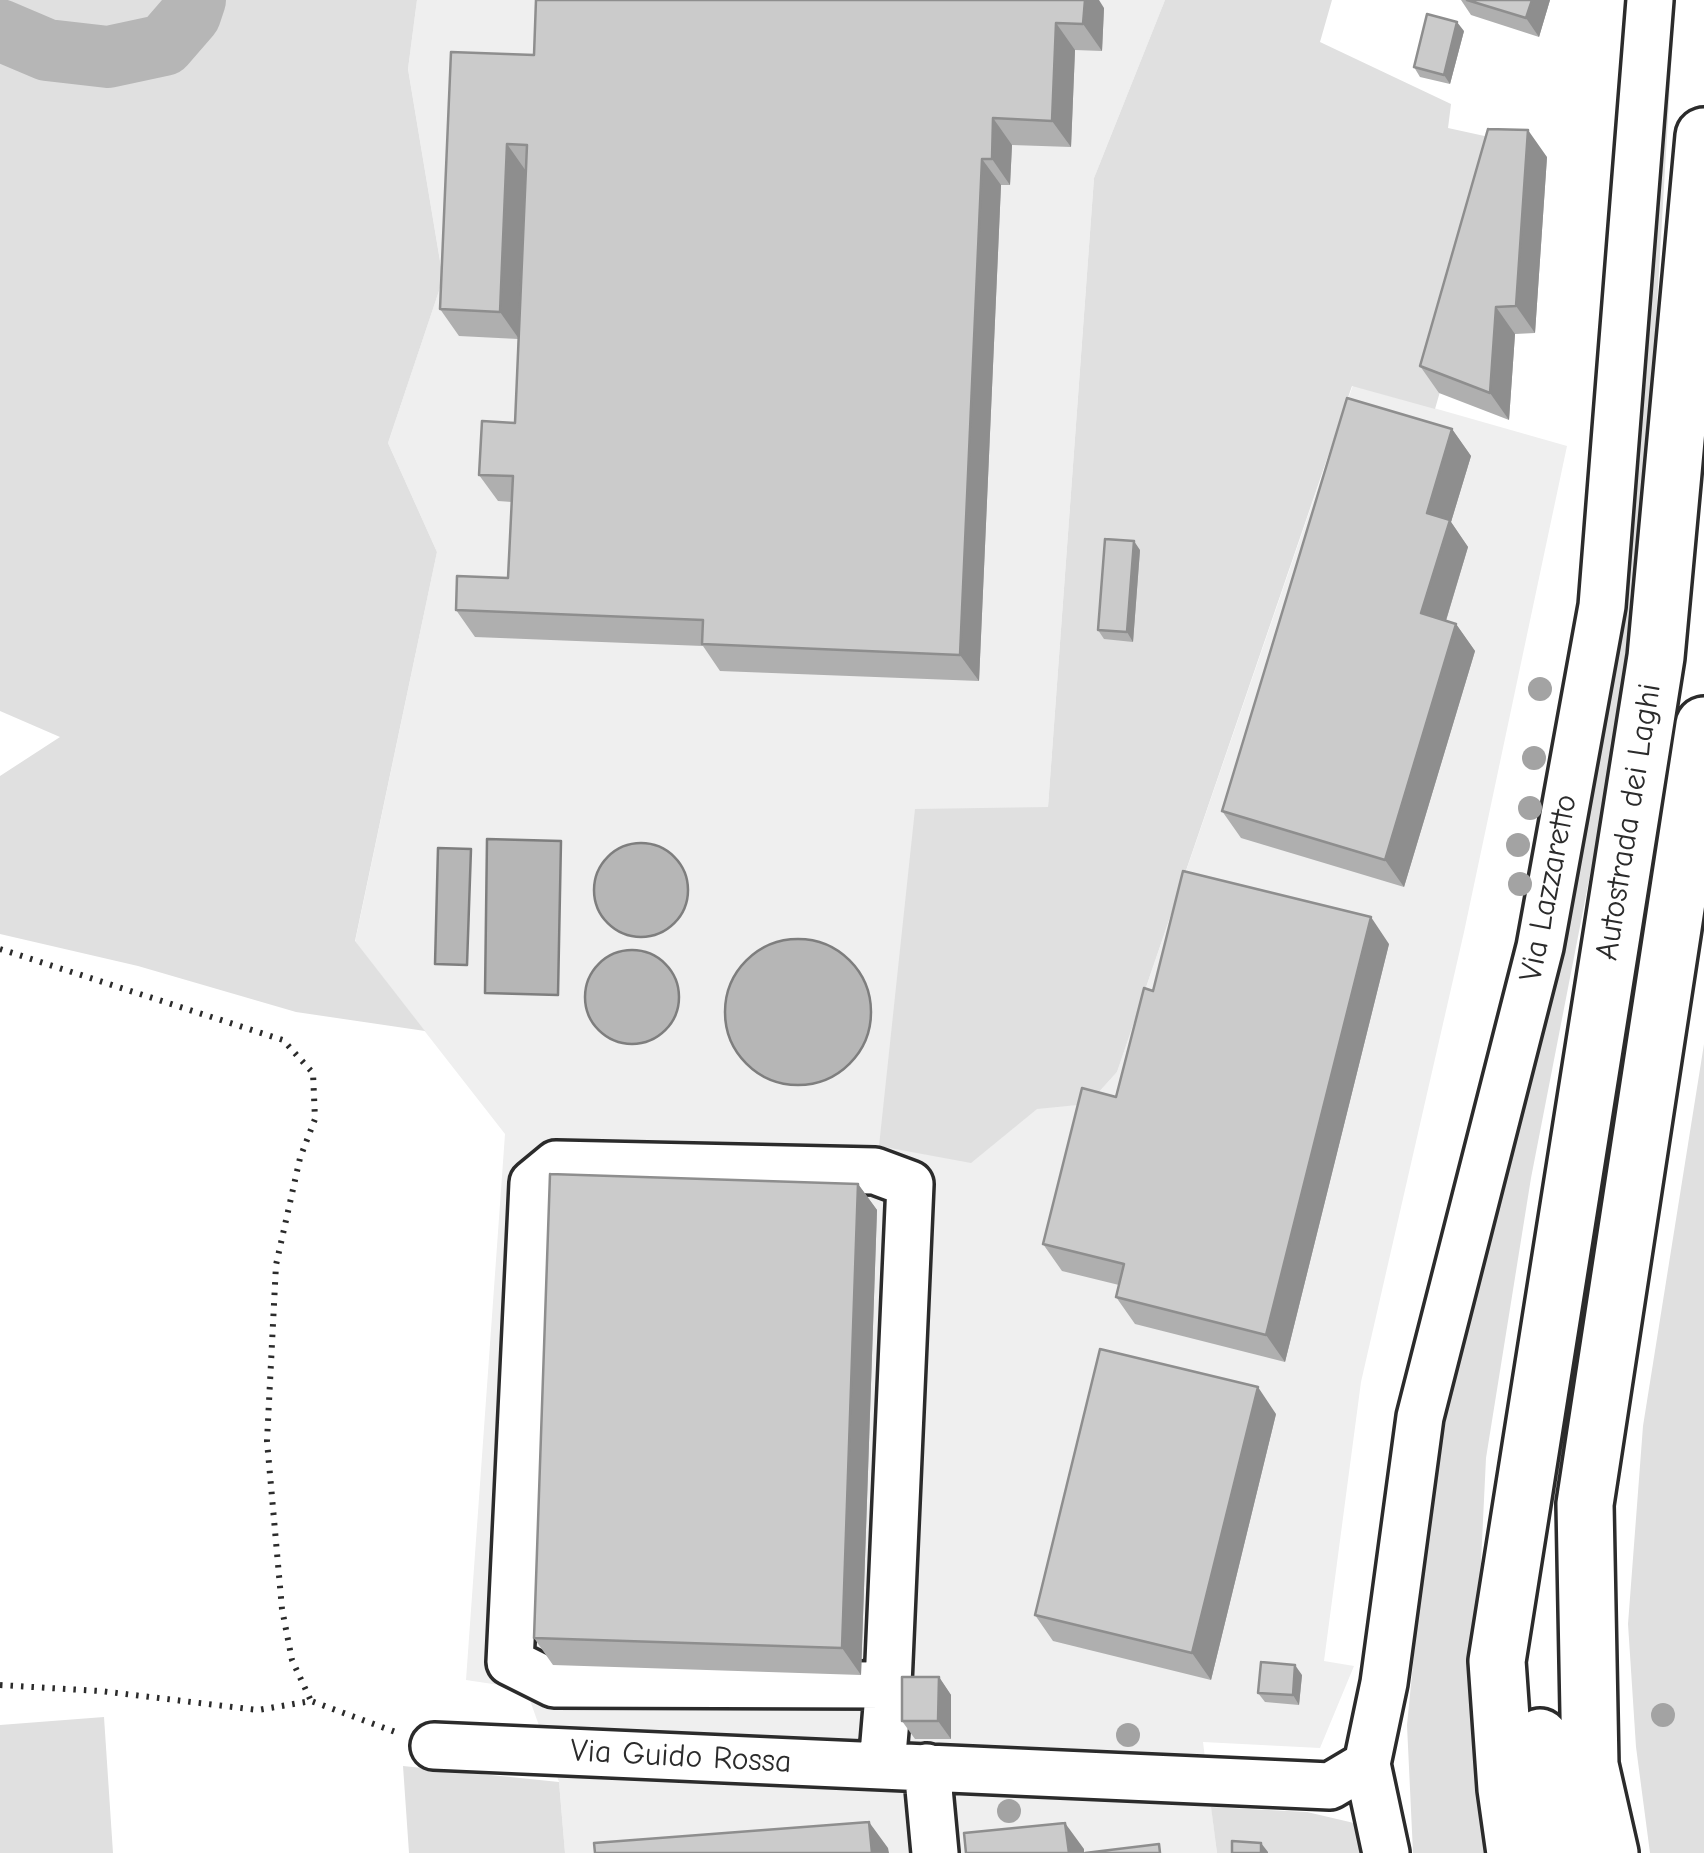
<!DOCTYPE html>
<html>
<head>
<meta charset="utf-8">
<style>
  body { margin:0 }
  canvas { display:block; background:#fff }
</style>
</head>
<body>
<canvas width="1704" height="1853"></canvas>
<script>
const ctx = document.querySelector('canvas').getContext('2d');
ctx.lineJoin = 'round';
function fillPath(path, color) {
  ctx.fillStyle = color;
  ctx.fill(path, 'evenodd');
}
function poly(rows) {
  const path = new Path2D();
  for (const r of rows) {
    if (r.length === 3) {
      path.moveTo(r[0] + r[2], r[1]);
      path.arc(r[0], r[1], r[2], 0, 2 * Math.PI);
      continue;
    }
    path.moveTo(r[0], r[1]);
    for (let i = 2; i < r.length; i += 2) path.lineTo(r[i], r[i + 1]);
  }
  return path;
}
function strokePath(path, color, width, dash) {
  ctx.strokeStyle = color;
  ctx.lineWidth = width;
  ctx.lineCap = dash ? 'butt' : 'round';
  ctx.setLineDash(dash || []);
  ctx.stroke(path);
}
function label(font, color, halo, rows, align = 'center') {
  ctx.font = font + ' "Comic Neue",sans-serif';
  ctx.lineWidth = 8;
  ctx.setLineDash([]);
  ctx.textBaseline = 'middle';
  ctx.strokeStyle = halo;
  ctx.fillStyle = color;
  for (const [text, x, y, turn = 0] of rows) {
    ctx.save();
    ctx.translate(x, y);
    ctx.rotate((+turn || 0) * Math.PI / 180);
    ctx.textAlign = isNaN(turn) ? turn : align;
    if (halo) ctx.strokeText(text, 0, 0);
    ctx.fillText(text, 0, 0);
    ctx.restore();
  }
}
fillPath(poly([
  [417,0,1165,0,1094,178,1048,807,971,1162,1037,1108,1088,1104,1117,1072,1353,385,1567,446,1464,932,1361,1382,1324,1661,1354,1666,1320,1748,1203,1742,1217,1853,565,1853,559,1782,526,1689,466,1680,505,1134,355,942,437,552,388,443,443,279,408,69]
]), '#efefef');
fillPath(poly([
  [0,0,170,0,156,18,117,33,51,32,0,10],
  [215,0,417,0,408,69,443,279,388,443,437,552,355,941,425,1031,296,1012,138,966,0,934,0,776,60,737,0,711,0,43,92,73,151,70,190,49],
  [1165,0,1332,0,1320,42,1451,104,1448,128,1512,142,1435,409,1352,386,1117,1072,1088,1104,1037,1109,971,1163,879,1146,915,809,1048,807,1094,178],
  [1663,0,1675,0,1644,525,1612,762,1531,1178,1486,1458,1476,1666,1492,1853,1413,1853,1407,1725,1432,1471,1515,1102],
  [1704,1044,1704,1853,1650,1853,1636,1747,1628,1624,1643,1426],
  [104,1717,113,1853,0,1853,0,1725],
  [403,1766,559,1782,565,1853,409,1853],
  [1211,1807,1307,1812,1354,1823,1361,1853,1217,1853]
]), '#e0e0e0');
const water = poly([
  [487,839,561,841,558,995,485,993,487,839],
  [641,890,47],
  [438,848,471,849,467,965,435,964,438,848],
  [798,1012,73],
  [632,997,47]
]);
fillPath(water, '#b6b6b6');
strokePath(water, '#7e7e7e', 2.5);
strokePath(poly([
  [0,30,47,50,108,57,164,45,190,15,195,0]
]), '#b6b6b6', 62);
const minor = poly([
  [434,1746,1330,1786,1367,1764],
  [882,1766,887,1707,910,1184,875,1171,556,1164,533,1183,510,1662,554,1684,887,1685],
  [927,1767,935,1853],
  [1386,1853,1367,1764,1384,1683,1420,1417,1540,947,1602,606,1650,0]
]);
const highway = poly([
  [1540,1737,1555,1853],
  [1515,1853,1506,1789,1497,1661,1656,657,1704,136],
  [1610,1853,1590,1765,1585,1504,1704,725]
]);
strokePath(minor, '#2b2b2b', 52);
strokePath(highway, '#2b2b2b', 62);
strokePath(poly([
  [0,949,283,1040,313,1073,315,1119,300,1158,276,1265,267,1441,282,1609,292,1660,311,1701],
  [0,1685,100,1691,258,1710,311,1701,401,1734]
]), '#2b2b2b', 6, [2.5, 8]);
strokePath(minor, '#fff', 45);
strokePath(highway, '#fff', 55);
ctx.fillStyle = '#a3a3a3';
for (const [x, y] of [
  [1540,689],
  [1534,758],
  [1530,808],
  [1518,845],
  [1520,884],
  [1663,1715],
  [1128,1735],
  [1009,1811]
]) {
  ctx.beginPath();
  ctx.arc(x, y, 12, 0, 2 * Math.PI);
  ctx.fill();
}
fillPath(poly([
  [1461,0,1550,0,1539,37,1471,15],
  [1104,8,1102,51,1075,50,1071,147,1012,145,1010,185,1001,185,979,681,720,671,703,646,475,637,456,610,508,578,512,502,498,501,479,475,515,423,518,339,459,336,440,309,534,55],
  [1464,31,1450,84,1420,77,1414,67],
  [1547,157,1535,333,1515,334,1509,420,1439,393,1420,366],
  [1452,429,1471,456,1451,522,1468,547,1446,621,1456,624,1475,651,1404,887,1241,838,1222,811],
  [1140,550,1133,642,1104,639,1098,630],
  [1389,944,1285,1362,1135,1324,1116,1297,1119,1285,1062,1271,1043,1244,1116,1097,1153,991],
  [858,1184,877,1210,861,1675,553,1665,534,1638],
  [1276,1414,1211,1680,1053,1641,1035,1615],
  [1302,1675,1299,1705,1265,1702,1258,1693],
  [939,1677,951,1695,951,1739,915,1739,902,1721]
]), '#afafaf');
fillPath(poly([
  [1085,0,1099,0,1104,8,1102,51,1083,24],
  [1532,0,1550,0,1539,37,1526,18],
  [1457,22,1464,31,1450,84,1444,75],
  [1056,23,1075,50,1071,147,1052,121],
  [993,118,1012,145,1010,185,992,159],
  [1528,130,1547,157,1535,333,1516,306],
  [507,144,526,171,519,339,500,312],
  [982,159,1001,185,979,681,960,655],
  [1496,307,1515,334,1509,420,1490,393],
  [1452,429,1471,456,1451,522,1468,547,1440,640,1421,613,1427,513],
  [1134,541,1140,550,1133,642,1127,632],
  [1456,624,1475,651,1404,887,1385,860],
  [1371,917,1389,944,1285,1362,1266,1335],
  [858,1184,877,1210,861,1675,842,1648],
  [1258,1387,1276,1414,1211,1680,1192,1653],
  [1295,1665,1302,1675,1299,1705,1293,1695],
  [939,1677,951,1695,951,1739,938,1721],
  [869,1822,888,1848,889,1853,872,1853],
  [1065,1823,1084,1849,1084,1853,1069,1853],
  [1261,1843,1268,1852,1268,1853,1261,1853]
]), '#8e8e8e');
const building = poly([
  [536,0,1085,0,1083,24,1056,23,1052,121,993,118,992,159,982,159,960,655,702,644,703,620,456,610,457,576,508,578,513,476,479,475,482,421,515,423,527,145,507,144,500,312,440,309,451,52,534,55,536,0],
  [1467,0,1532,0,1526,18,1467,0],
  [1427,14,1457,22,1444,75,1414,67,1427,14],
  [1488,129,1528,130,1516,306,1496,307,1490,393,1420,366,1488,129],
  [1347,398,1452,429,1427,513,1450,520,1421,613,1456,624,1385,860,1222,811,1347,398],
  [1105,539,1134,541,1127,632,1098,630,1105,539],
  [1183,871,1371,917,1266,1335,1116,1297,1124,1264,1043,1244,1082,1088,1116,1097,1144,988,1153,991,1183,871],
  [550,1174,858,1184,842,1648,534,1638,550,1174],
  [1100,1349,1258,1387,1192,1653,1035,1615,1100,1349],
  [1261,1662,1295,1665,1293,1695,1258,1693,1261,1662],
  [902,1677,939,1677,938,1721,902,1721,902,1677],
  [869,1822,872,1853,595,1853,594,1843,869,1822],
  [1065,1823,1069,1853,966,1853,964,1833,1065,1823],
  [1232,1841,1261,1843,1261,1853,1232,1853,1232,1841],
  [1159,1844,1160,1853,1085,1853,1159,1844]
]);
fillPath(building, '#cbcbcb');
strokePath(building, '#8e8e8e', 2.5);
label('32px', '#2b2b2b', '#fff', [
  ["Autostrada dei Laghi",1629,822,-81],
  ["Via Lazzaretto",1549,888,-79],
  ["Via Guido Rossa",681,1757,3]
]);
</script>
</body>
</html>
